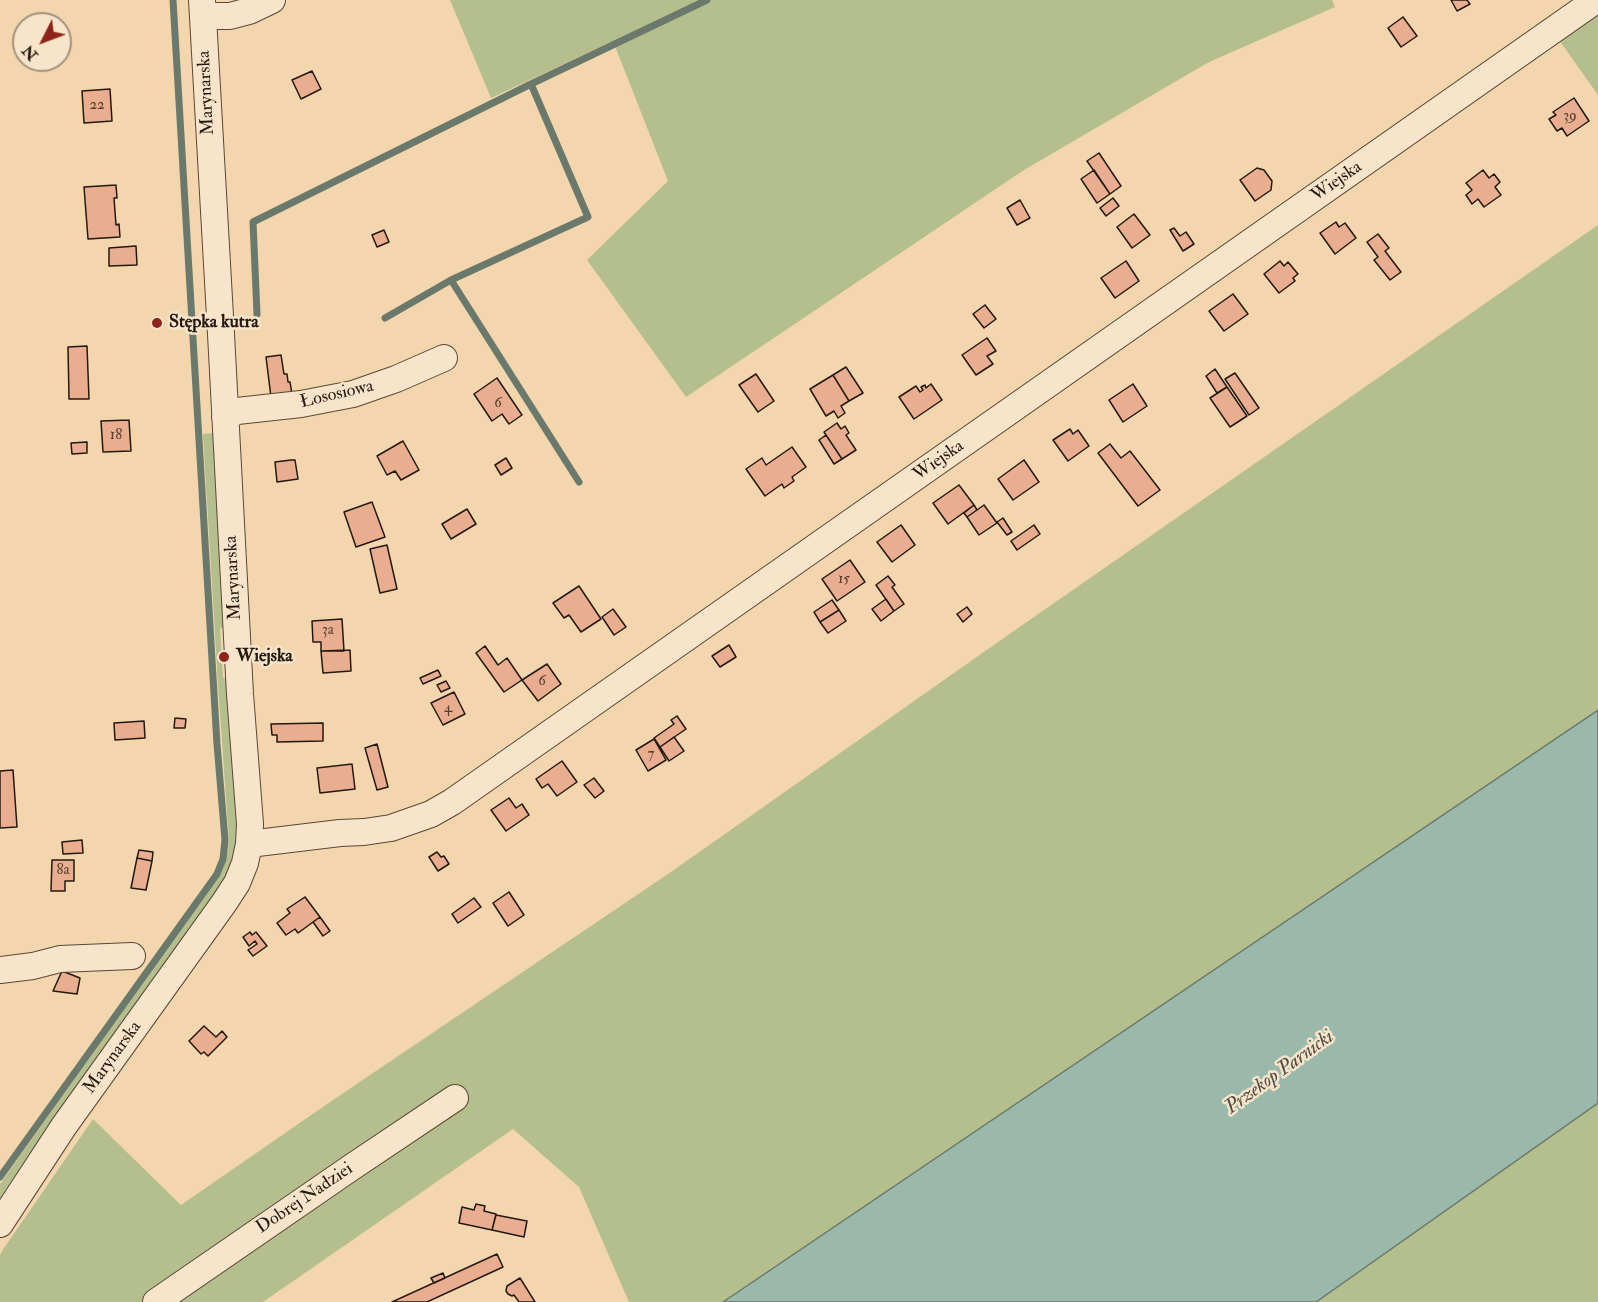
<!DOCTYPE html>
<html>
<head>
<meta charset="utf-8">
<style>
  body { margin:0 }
  #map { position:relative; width:1598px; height:1302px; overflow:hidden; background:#f3d6ad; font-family:"IM FELL Double Pica",serif }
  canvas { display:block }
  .north { position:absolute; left:12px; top:12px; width:60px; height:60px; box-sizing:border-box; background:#f7e4ca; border:2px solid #a3927f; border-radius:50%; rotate:228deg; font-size:16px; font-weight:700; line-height:24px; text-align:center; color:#24180f }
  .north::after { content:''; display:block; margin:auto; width:21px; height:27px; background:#8f2418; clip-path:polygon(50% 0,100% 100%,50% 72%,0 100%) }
</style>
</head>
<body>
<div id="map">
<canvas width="1598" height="1302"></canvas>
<div class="north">N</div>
</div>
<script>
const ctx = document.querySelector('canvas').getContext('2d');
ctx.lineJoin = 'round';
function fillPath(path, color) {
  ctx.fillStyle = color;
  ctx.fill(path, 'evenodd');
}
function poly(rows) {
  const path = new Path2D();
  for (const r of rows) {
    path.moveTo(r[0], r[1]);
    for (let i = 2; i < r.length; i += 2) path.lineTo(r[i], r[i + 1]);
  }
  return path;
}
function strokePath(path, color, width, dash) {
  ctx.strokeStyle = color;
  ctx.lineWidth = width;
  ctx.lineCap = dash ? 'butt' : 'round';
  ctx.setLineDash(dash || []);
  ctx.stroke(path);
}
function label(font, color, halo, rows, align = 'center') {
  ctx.font = font + ' "IM FELL Double Pica",serif';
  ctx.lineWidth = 5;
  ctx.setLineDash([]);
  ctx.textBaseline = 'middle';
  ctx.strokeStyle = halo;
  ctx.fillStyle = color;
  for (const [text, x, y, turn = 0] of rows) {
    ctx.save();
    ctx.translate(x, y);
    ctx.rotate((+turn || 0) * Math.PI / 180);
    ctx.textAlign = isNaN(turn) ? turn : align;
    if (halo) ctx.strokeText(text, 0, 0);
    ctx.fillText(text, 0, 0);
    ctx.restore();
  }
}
fillPath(poly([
  [450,0,1332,0,1335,7,1209,62,1024,170,686,397,587,260,668,181,613,41,491,98],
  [1598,12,1598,95,1559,40],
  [1598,225,1598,710,723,1302,629,1302,579,1187,513,1129,263,1302,0,1302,0,1255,4,1248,93,1119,181,1205,330,1102,668,874,998,642],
  [215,433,225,627,220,628,223,678,228,678,235,766,237,843,235,852,223,883,0,1204,0,1184,193,912,221,871,226,859,229,841,218,685,203,434],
  [1598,1103,1598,1302,1316,1302]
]), '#b5bf8e');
const water = poly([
  [1598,710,1598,1103,1316,1302,723,1302,1598,710]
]);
fillPath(water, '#9bb9aa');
strokePath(water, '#6b796c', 1.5);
strokePath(poly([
  [531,84,588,217,451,280,579,482],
  [257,314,253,222,531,84,707,0],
  [385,318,451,280],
  [0,1177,217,874,223,859,225,840,217,744,173,0]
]), '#6b796c', 7);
const building = poly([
  [1451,0,1467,0,1470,4,1457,11,1451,0],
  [1403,17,1417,36,1401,47,1388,28,1403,17],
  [312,71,321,89,301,99,292,80,312,71],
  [110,89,112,121,84,123,82,91,110,89],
  [1574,98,1589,121,1567,136,1562,128,1557,131,1549,119,1556,115,1553,112,1574,98],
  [1099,153,1121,186,1110,194,1087,161,1099,153],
  [1257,168,1264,170,1272,181,1271,190,1255,201,1240,180,1257,168],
  [1094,170,1110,194,1097,203,1081,179,1094,170],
  [1483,170,1489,178,1494,174,1500,182,1495,187,1501,195,1484,207,1478,199,1472,204,1466,195,1472,190,1466,183,1483,170],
  [116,185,117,198,114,198,116,225,119,224,120,237,88,239,84,187,116,185],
  [1113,198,1119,206,1106,216,1100,208,1113,198],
  [1020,200,1030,218,1017,225,1007,208,1020,200],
  [1134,214,1150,235,1132,248,1117,227,1134,214],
  [1336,222,1339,227,1345,223,1356,238,1335,254,1320,233,1336,222],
  [1174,228,1180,236,1186,232,1194,244,1183,251,1170,230,1174,228],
  [384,230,389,242,377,247,372,235,384,230],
  [1378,234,1389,248,1385,251,1401,272,1390,280,1374,260,1378,257,1367,242,1378,234],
  [136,246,137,265,109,266,109,248,136,246],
  [1126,261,1139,281,1115,298,1101,278,1126,261],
  [1280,261,1284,266,1288,262,1298,274,1293,278,1295,281,1279,293,1264,274,1280,261],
  [1233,294,1248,314,1224,331,1209,311,1233,294],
  [985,305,996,319,984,328,973,314,985,305],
  [987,338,996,351,987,356,993,364,976,375,962,355,987,338],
  [87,346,89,399,69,399,68,347,87,346],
  [281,355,284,374,287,374,288,382,290,382,292,394,271,397,266,357,281,355],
  [846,367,863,393,849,401,833,375,846,367],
  [1215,369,1227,387,1217,393,1206,376,1215,369],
  [1235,373,1259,408,1249,415,1225,379,1235,373],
  [756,374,774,401,758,412,739,385,756,374],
  [833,375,849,401,841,406,845,413,838,418,834,411,826,416,810,389,833,375],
  [497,378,522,415,509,424,502,414,492,421,474,394,497,378],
  [931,384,942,400,914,419,899,397,916,386,920,392,923,390,921,387,925,385,926,388,931,384],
  [1133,384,1147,406,1123,422,1109,400,1133,384],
  [1227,387,1247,416,1230,427,1210,398,1227,387],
  [129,420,131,451,103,452,101,421,129,420],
  [837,423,841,429,845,426,849,433,846,435,856,450,842,459,824,432,837,423],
  [1070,429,1073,434,1078,430,1089,446,1068,461,1053,440,1070,429],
  [826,435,842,459,834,464,819,440,826,435],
  [403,441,419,470,401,480,395,471,387,475,377,456,403,441],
  [87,442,87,453,72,454,71,443,87,442],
  [1110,444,1121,458,1130,451,1160,490,1138,506,1098,453,1110,444],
  [792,447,806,467,792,477,794,481,784,488,782,484,765,496,746,469,762,458,766,465,792,447],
  [506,458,512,468,501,475,495,465,506,458],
  [291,460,295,460,298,479,277,482,275,462,291,460],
  [1024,460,1039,482,1013,500,998,479,1024,460],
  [959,485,974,505,948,524,933,503,959,485],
  [372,502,385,537,356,547,344,512,372,502],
  [974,505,977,510,967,517,964,513,974,505],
  [984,505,997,523,979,535,967,517,984,505],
  [467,509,476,524,451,539,442,524,467,509],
  [1003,518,1012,532,1007,535,997,522,1003,518],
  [901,525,915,545,892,562,877,542,901,525],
  [1034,525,1040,534,1017,550,1011,541,1034,525],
  [387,545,397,589,380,593,370,549,387,545],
  [850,560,865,582,837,601,822,579,850,560],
  [888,576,895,585,892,587,904,604,894,611,876,585,888,576],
  [579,586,601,619,581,632,569,615,564,618,553,603,579,586],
  [886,599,894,611,881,621,872,609,886,599],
  [832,600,839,610,820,622,814,612,832,600],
  [967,607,972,614,963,622,957,614,967,607],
  [613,609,626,627,614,635,602,617,613,609],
  [839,610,846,621,828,633,820,622,839,610],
  [342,619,344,651,321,651,321,642,313,642,312,621,342,619],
  [729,645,736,657,720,667,712,656,729,645],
  [485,646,498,665,507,658,522,680,504,692,476,653,485,646],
  [350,650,351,671,323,673,321,651,350,650],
  [547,664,561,684,538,701,522,680,547,664],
  [438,670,441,676,423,684,420,678,438,670],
  [446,681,450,688,441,692,437,685,446,681],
  [454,692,465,714,443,725,431,703,454,692],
  [677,716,686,729,660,747,654,738,674,724,671,720,677,716],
  [175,718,186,719,185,728,174,728,175,718],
  [144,721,145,738,115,740,114,723,144,721],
  [323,723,323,741,277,742,277,735,272,735,271,724,323,723],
  [674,737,684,751,669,761,660,747,674,737],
  [654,739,666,760,648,771,636,750,654,739],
  [377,744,388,787,377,790,365,748,377,744],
  [562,761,577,782,557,796,548,784,542,788,536,779,562,761],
  [352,764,355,789,320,793,317,768,352,764],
  [13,770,17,827,0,828,0,771,13,770],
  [594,778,604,791,595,798,584,785,594,778],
  [509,798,516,808,522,804,529,815,506,831,491,810,509,798],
  [82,840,83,853,63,854,62,842,82,840],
  [139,850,153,852,152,861,137,858,139,850],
  [437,852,441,857,444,856,449,864,438,871,429,857,437,852],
  [137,858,152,861,146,890,131,888,137,858],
  [52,860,74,860,74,881,65,881,65,891,51,891,52,860],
  [509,892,524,915,508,926,493,903,509,892],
  [305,897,320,917,298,933,295,929,286,935,277,923,290,913,287,909,305,897],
  [474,898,481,907,458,923,452,914,474,898],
  [320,917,330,931,323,936,313,922,320,917],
  [250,932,252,935,256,932,267,946,253,956,248,950,257,944,255,941,249,946,243,937,250,932],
  [62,971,80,978,77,994,53,991,62,971],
  [204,1026,216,1037,222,1031,227,1037,208,1056,204,1052,201,1054,189,1041,204,1026],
  [476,1204,485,1206,484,1211,496,1214,492,1230,459,1223,462,1207,474,1210,476,1204],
  [496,1215,527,1221,524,1237,492,1230,496,1215],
  [497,1254,503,1267,427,1302,392,1302,497,1254],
  [443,1273,445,1278,434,1283,431,1278,443,1273],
  [520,1278,535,1302,519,1302,514,1295,512,1296,508,1294,506,1291,507,1286,520,1278]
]);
fillPath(building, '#e8ae8f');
strokePath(building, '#24180f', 1.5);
const minor = poly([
  [203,16,230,16,249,11,272,0],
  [225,417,237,411,301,404,353,394,396,379,444,358],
  [249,844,340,833,364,832,391,828,431,814,452,802,1596,0],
  [0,970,33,966,60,959,132,956],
  [0,1224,64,1126,224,903,237,883,245,863,249,844,250,824,240,694,221,334,202,0],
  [156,1302,352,1167,455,1098]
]);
strokePath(minor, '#584836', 28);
strokePath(minor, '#f7e4ca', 26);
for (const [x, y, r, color] of [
  [157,323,6,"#8f2418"],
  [224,657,6,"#8f2418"]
]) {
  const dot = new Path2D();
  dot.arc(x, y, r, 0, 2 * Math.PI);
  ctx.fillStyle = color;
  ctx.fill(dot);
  strokePath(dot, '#f7e4ca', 2);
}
label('15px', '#553e2f', null, [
  ["22",97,106],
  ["39",1570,117],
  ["6",498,404],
  ["18",116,436],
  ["15",844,580],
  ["3a",328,631],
  ["6",542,682],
  ["4",448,709],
  ["7",651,755],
  ["8a",63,871]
]);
label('18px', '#24180f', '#f7e4ca', [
  ["Marynarska",207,93,-93],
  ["Wiejska",1337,182,-35],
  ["Łososiowa",337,395,-13],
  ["Wiejska",939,461,-35],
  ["Marynarska",234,578,-93],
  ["Marynarska",113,1058,-54],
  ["Dobrej Nadziei",305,1199,-34]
]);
label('bold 18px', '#24180f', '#f7e4ca', [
  ["Stępka kutra",169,323],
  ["Wiejska",236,657]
], 'left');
label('italic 20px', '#4e5045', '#f7e4ca', [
  ["Przekop Parnicki",1280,1073,-36]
]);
</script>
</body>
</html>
